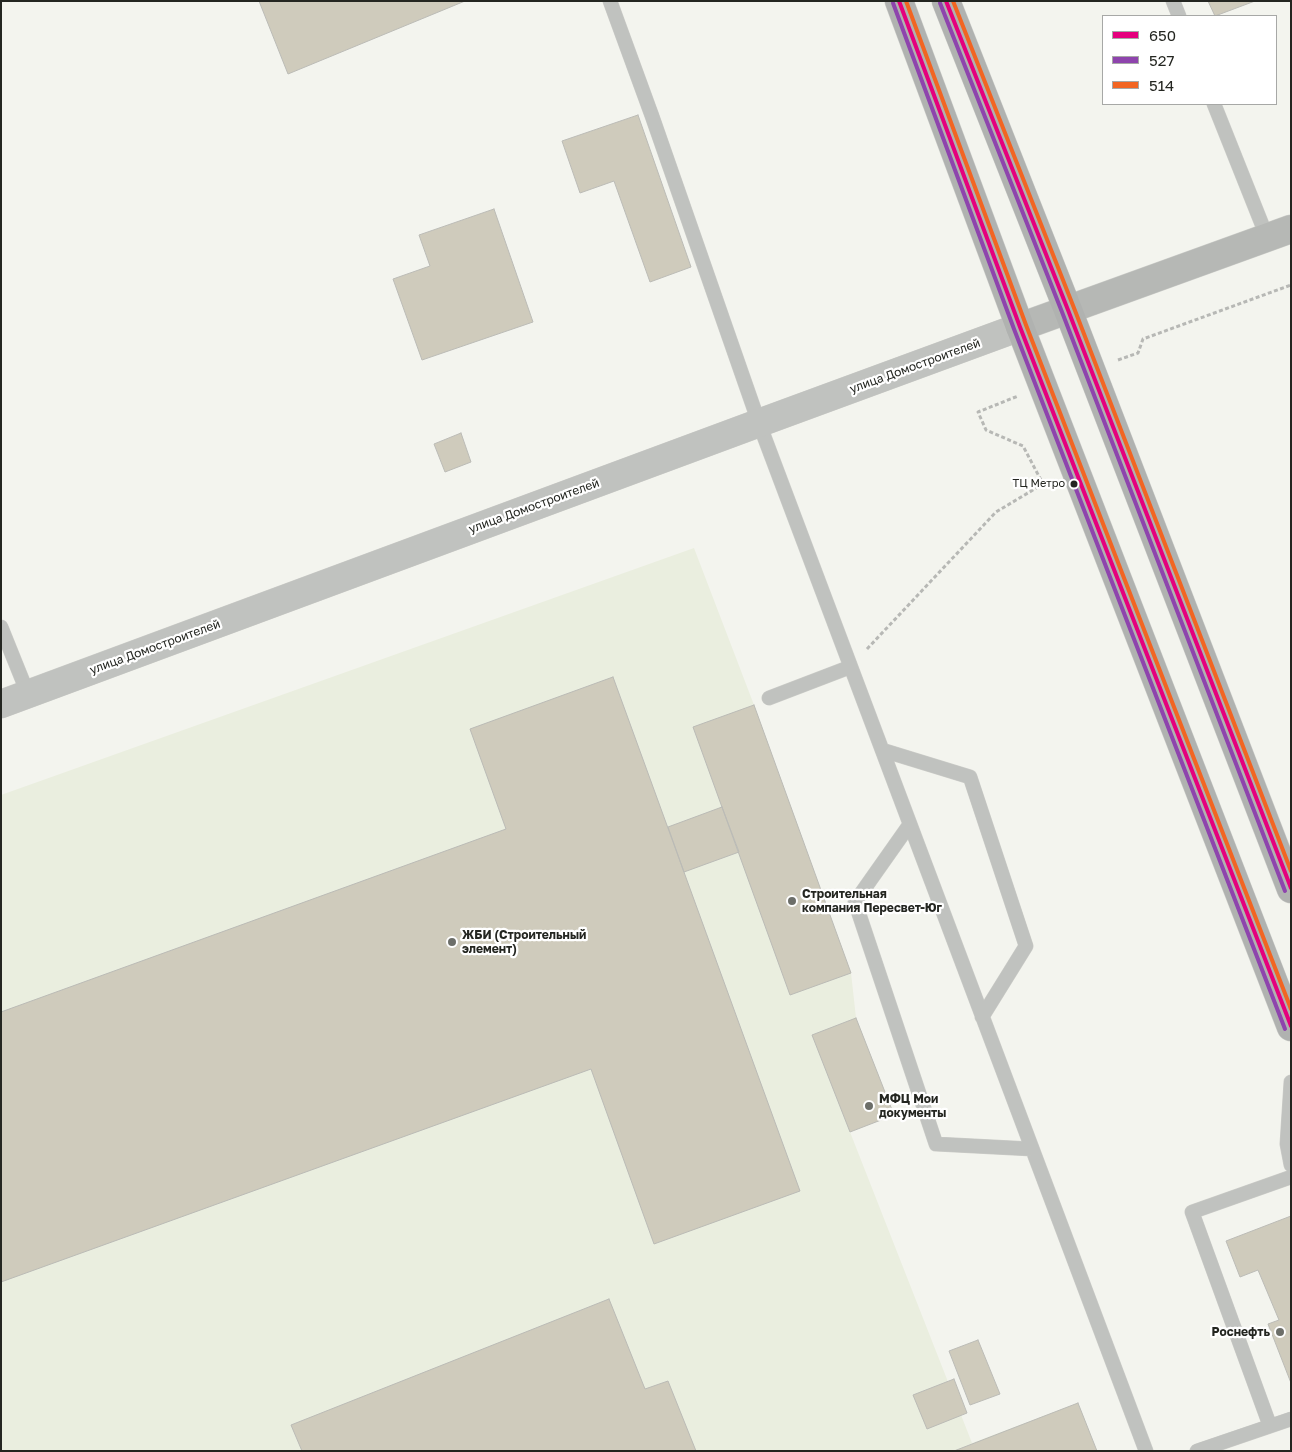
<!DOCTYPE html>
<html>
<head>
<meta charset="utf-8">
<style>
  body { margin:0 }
  #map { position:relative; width:1292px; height:1452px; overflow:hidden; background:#f3f4ee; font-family:"Golos Text",sans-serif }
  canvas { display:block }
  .frame { position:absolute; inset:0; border:2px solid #242621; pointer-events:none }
  .legend { position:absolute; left:1102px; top:15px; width:175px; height:90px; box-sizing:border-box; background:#fff; border:1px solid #a7a8a6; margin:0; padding:6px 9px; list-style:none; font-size:15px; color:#242621 }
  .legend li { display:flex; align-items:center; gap:10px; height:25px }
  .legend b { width:25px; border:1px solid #a7a8a6 }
</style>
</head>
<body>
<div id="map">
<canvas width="1292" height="1452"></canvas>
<div class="frame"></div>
<ul class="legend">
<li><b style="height:6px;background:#e5007d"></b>650</li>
<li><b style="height:6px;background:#8e44ad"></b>527</li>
<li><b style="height:6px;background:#f26522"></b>514</li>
</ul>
</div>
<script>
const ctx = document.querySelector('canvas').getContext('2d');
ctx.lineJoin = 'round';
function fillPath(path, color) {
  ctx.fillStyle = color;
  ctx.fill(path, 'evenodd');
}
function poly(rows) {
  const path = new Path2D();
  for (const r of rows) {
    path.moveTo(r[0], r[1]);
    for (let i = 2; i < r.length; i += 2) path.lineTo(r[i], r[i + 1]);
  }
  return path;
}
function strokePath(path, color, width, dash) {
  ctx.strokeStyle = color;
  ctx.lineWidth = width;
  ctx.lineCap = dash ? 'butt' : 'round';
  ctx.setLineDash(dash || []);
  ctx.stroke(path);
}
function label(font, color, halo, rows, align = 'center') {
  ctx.font = font + ' "Golos Text",sans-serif';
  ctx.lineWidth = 4.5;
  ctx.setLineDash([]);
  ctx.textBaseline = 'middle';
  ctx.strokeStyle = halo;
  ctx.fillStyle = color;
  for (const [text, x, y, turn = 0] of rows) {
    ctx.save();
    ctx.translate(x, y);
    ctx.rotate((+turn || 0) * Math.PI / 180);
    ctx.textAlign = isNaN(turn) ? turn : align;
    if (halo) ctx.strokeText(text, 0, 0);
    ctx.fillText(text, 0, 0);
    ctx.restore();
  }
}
fillPath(poly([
  [694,548,754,705,851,973,856,1018,894,1115,850,1132,972,1443,1078,1403,1097,1451,1,1451,1,795]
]), '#eaeedf');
const building = poly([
  [259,1,465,1,288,74,259,1],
  [1208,1,1255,1,1215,16,1208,1],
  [638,115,691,267,650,282,614,181,580,193,562,141,638,115],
  [494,209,533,322,422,360,393,279,430,266,419,235,494,209],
  [461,433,471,462,445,472,434,444,461,433],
  [613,677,800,1191,654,1244,591,1069,1,1282,1,1012,506,829,470,729,613,677],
  [754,705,851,973,790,995,693,727,754,705],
  [722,807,739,852,684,872,668,827,722,807],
  [856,1018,894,1115,850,1132,812,1035,856,1018],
  [1291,1216,1291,1383,1268,1324,1279,1320,1258,1270,1240,1277,1226,1241,1291,1216],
  [609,1299,645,1389,668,1381,696,1451,302,1451,291,1425,609,1299],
  [978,1340,1000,1394,970,1405,949,1351,978,1340],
  [954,1379,967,1413,927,1429,913,1395,954,1379],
  [1078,1403,1097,1451,954,1451,1003,1432,1078,1403]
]);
fillPath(building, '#cfcbbc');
strokePath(building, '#bbbbb6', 1);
const service = poly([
  [610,1,652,116,759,423,1146,1451],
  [1173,1,1179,16],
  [1214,104,1267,237],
  [1,627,28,694],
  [769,698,850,667],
  [882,750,970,777,1026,946,982,1017],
  [910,824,855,902,936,1144,1032,1149],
  [1291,1082,1287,1144,1291,1165],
  [1270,1426,1192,1212,1291,1177],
  [1197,1451,1291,1419]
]);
const minor = poly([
  [1,704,759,423,1020,327]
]);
const secondary = poly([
  [1020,327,1291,229]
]);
const trunk = poly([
  [899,1,1020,327,1291,1027],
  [946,1,1068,310,1291,889]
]);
strokePath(service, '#cdceca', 15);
strokePath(minor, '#cdceca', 29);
strokePath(secondary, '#cdceca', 29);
strokePath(trunk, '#cdceca', 29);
strokePath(poly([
  [1118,360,1138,353,1143,339,1291,285],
  [867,649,996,512,1043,484,1023,446,986,430,978,412,1018,396]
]), '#b7b8b5', 3, [4, 2.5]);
strokePath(service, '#c0c2bf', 14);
strokePath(minor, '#c0c2bf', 28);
strokePath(secondary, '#b6b8b5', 28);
strokePath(trunk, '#b0b2b0', 28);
strokePath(poly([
  [899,1,1020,327,1291,1026],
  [946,1,1068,310,1291,888]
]), '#e5007d', 4);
strokePath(poly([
  [893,3,1014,329,1285,1029],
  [940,3,1062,312,1285,891]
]), '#8e44ad', 4);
strokePath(poly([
  [906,1,1026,325,1291,1009],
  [953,1,1074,308,1291,871]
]), '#f26522', 4);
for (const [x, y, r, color] of [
  [1074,484,4.5,"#242621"],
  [792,901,5,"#6c6e69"],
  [452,942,5,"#6c6e69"],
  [869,1106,5,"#6c6e69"],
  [1280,1332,5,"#6c6e69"]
]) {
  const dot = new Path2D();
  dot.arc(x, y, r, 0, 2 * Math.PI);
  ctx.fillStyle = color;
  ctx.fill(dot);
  strokePath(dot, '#fff', 2);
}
label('11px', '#242621', '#fff', [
  ["ТЦ Метро",1065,484]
], 'right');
label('12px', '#242621', '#fff', [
  ["улица Домостроителей",915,366,-20],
  ["улица Домостроителей",534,506,-20],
  ["улица Домостроителей",155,647,-20]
]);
label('bold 12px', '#242621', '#fff', [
  ["Строительная",802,894],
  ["компания Пересвет-Юг",802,908],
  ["ЖБИ (Строительный",462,935],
  ["элемент)",462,949],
  ["МФЦ Мои",879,1099],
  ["документы",879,1113],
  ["Роснефть",1270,1332,"right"]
], 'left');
</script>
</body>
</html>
